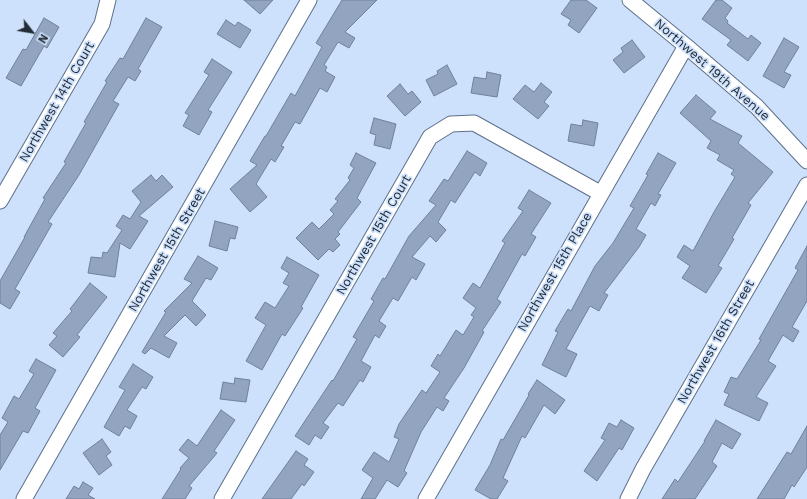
<!DOCTYPE html>
<html>
<head>
<meta charset="utf-8">
<style>
  body { margin:0 }
  #map { position:relative; width:807px; height:499px; overflow:hidden; background:#cde1fc; font-family:"Work Sans",sans-serif }
  canvas { display:block }
  .north { position:absolute; left:12px; top:12px; width:40px; height:40px; -webkit-text-stroke:3px #cde1fc; paint-order:stroke; rotate:121deg; font-size:11px; font-weight:700; line-height:16px; text-align:center; color:#232b35 }
  .north::after { content:''; display:block; margin:auto; width:14px; height:18px; background:#232b35; clip-path:polygon(50% 0,100% 100%,50% 72%,0 100%) }
</style>
</head>
<body>
<div id="map">
<canvas width="807" height="499"></canvas>
<div class="north">N</div>
</div>
<script>
const ctx = document.querySelector('canvas').getContext('2d');
ctx.lineJoin = 'round';
function fillPath(path, color) {
  ctx.fillStyle = color;
  ctx.fill(path, 'evenodd');
}
function poly(rows) {
  const path = new Path2D();
  for (const r of rows) {
    path.moveTo(r[0], r[1]);
    for (let i = 2; i < r.length; i += 2) path.lineTo(r[i], r[i + 1]);
  }
  return path;
}
function strokePath(path, color, width, dash) {
  ctx.strokeStyle = color;
  ctx.lineWidth = width;
  ctx.lineCap = dash ? 'butt' : 'round';
  ctx.setLineDash(dash || []);
  ctx.stroke(path);
}
function label(font, color, halo, rows, align = 'center') {
  ctx.font = font + ' "Work Sans",sans-serif';
  ctx.lineWidth = 3.5;
  ctx.setLineDash([]);
  ctx.textBaseline = 'middle';
  ctx.strokeStyle = halo;
  ctx.fillStyle = color;
  for (const [text, x, y, turn = 0] of rows) {
    ctx.save();
    ctx.translate(x, y);
    ctx.rotate((+turn || 0) * Math.PI / 180);
    ctx.textAlign = isNaN(turn) ? turn : align;
    if (halo) ctx.strokeText(text, 0, 0);
    ctx.fillText(text, 0, 0);
    ctx.restore();
  }
}
const building = poly([
  [244,0,273,0,260,14,244,0],
  [342,0,377,0,345,32,355,38,349,48,338,42,324,65,327,67,325,71,335,77,327,92,320,88,300,124,295,122,281,146,284,147,275,162,271,159,256,184,267,197,250,212,230,189,257,165,250,161,265,136,266,136,291,93,295,96,322,47,316,43,342,0],
  [571,0,586,0,597,8,579,33,568,25,571,20,561,14,571,0],
  [716,0,722,0,732,8,725,18,728,21,727,23,748,39,751,35,761,43,748,61,727,45,731,40,702,19,716,0],
  [44,18,59,27,47,48,44,46,21,86,6,78,23,49,26,50,44,18],
  [146,18,162,27,138,69,141,71,135,81,128,77,113,101,119,104,79,175,48,222,52,224,15,289,20,292,10,309,0,303,0,281,25,237,24,237,45,199,43,198,66,163,64,162,86,123,84,122,107,82,105,81,120,58,123,59,146,18],
  [226,20,235,26,238,22,251,30,240,48,217,34,226,20],
  [784,38,799,47,784,72,791,75,784,88,763,76,784,38],
  [632,40,645,57,624,73,613,60,623,52,621,48,632,40],
  [212,59,232,72,208,110,212,112,199,135,183,126,189,115,185,113,209,75,204,72,212,59],
  [447,65,457,84,434,96,426,80,438,74,437,71,447,65],
  [487,72,501,75,497,97,471,93,474,77,486,79,487,72],
  [541,83,552,92,544,102,549,106,538,119,513,99,525,85,534,92,541,83],
  [400,84,408,94,412,91,421,102,405,116,387,96,400,84],
  [696,95,716,112,710,119,742,136,738,143,773,172,748,203,751,205,732,238,734,239,718,266,722,268,706,293,682,278,690,266,677,257,684,245,693,251,714,212,735,177,731,174,734,170,717,160,720,155,707,148,711,141,680,113,696,95],
  [374,118,396,124,390,149,374,145,376,135,370,133,374,118],
  [583,120,598,123,594,146,568,141,571,124,582,126,583,120],
  [467,151,487,163,480,176,475,172,455,203,451,200,438,222,446,230,436,242,430,236,412,257,425,264,416,280,412,277,398,301,393,298,379,321,386,326,379,338,375,335,361,361,371,367,363,382,360,380,343,406,338,403,323,423,329,427,321,439,315,435,309,445,295,436,332,380,333,381,357,339,353,337,374,301,371,299,383,278,385,279,409,236,436,205,429,201,444,179,448,181,467,151],
  [356,153,376,163,357,198,361,202,338,232,340,234,335,239,340,245,333,252,329,249,318,260,296,238,312,222,319,229,334,214,330,210,338,201,335,199,350,180,348,178,354,168,350,165,356,153],
  [658,153,676,163,658,194,661,195,655,206,651,203,636,229,646,235,639,247,604,293,608,295,599,311,590,306,566,349,577,354,566,377,542,365,558,332,555,331,568,309,571,311,595,266,613,243,634,208,630,206,648,175,646,174,658,153],
  [151,175,156,181,162,175,173,187,139,216,148,221,130,249,120,243,115,277,88,273,91,257,102,258,103,252,107,253,122,230,116,226,123,215,130,219,141,202,132,191,151,175],
  [529,190,551,203,531,234,536,237,525,256,522,254,497,299,501,302,482,331,484,332,464,368,444,398,449,401,443,411,437,407,421,432,404,471,407,473,398,487,387,480,375,499,361,499,373,478,362,470,374,452,389,462,399,439,394,437,399,424,422,390,426,393,440,372,431,366,438,354,440,356,456,330,463,335,474,317,471,315,476,308,463,298,473,283,480,288,505,243,502,241,523,211,518,208,529,190],
  [215,221,238,227,235,239,230,238,227,251,209,246,215,221],
  [807,246,807,301,792,327,799,331,793,342,783,335,768,361,776,366,756,397,768,403,759,421,724,405,729,394,724,392,731,377,737,379,761,340,759,339,798,270,795,268,807,246],
  [198,256,218,268,211,280,206,278,192,301,206,315,196,326,185,315,164,336,177,343,169,358,151,348,145,354,142,352,166,312,164,311,192,283,184,279,198,256],
  [287,257,319,275,301,307,303,308,285,336,282,334,262,370,246,361,266,325,255,318,265,302,275,308,289,286,283,283,289,273,281,268,287,257],
  [90,283,107,297,77,335,80,337,63,357,49,345,57,336,53,333,72,311,70,309,90,283],
  [36,359,56,370,35,408,40,411,28,433,23,431,0,470,0,435,8,422,2,418,14,396,19,399,34,374,29,371,36,359],
  [133,364,153,377,146,389,142,387,127,410,137,416,130,429,125,426,119,436,104,427,125,390,119,387,133,364],
  [235,378,250,380,246,402,220,399,223,382,234,384,235,378],
  [537,380,565,400,555,414,544,405,525,438,522,436,503,478,508,481,497,499,491,499,475,490,490,465,501,439,503,440,529,395,528,394,537,380],
  [221,410,235,420,214,451,217,453,189,486,192,488,185,499,162,499,181,469,180,468,189,458,179,450,188,439,197,446,221,410],
  [621,420,634,428,622,450,619,448,597,481,584,471,605,440,601,438,609,423,617,427,621,420],
  [716,420,741,434,732,449,722,443,712,462,717,466,695,499,662,499,675,479,678,482,705,441,704,441,716,420],
  [807,426,807,467,794,487,792,485,784,499,757,499,787,452,791,454,807,426],
  [102,439,111,452,106,456,112,465,99,475,83,453,102,439],
  [296,451,308,459,304,465,314,472,304,486,302,484,291,499,262,499,296,451],
  [83,482,93,488,88,495,95,499,66,499,74,486,79,489,83,482]
]);
fillPath(building, '#92a4bf');
strokePath(building, '#6f819a', 1);
const minor = poly([
  [630,0,686,46,757,107,807,161],
  [0,201,102,24,108,0],
  [24,499,309,0],
  [222,499,430,137,451,124,474,123,600,193],
  [426,499,686,46],
  [628,499,643,469,807,185]
]);
strokePath(minor, '#5e7089', 17);
strokePath(minor, '#fff', 15);
label('13px', '#232b35', '#cde1fc', [
  ["Northwest 19th Avenue",712,70,41],
  ["Northwest 14th Court",57,102,-60],
  ["Northwest 15th Court",374,235,-60],
  ["Northwest 15th Street",167,250,-60],
  ["Northwest 15th Place",555,272,-60],
  ["Northwest 16th Street",716,342,-60]
]);
</script>
</body>
</html>
